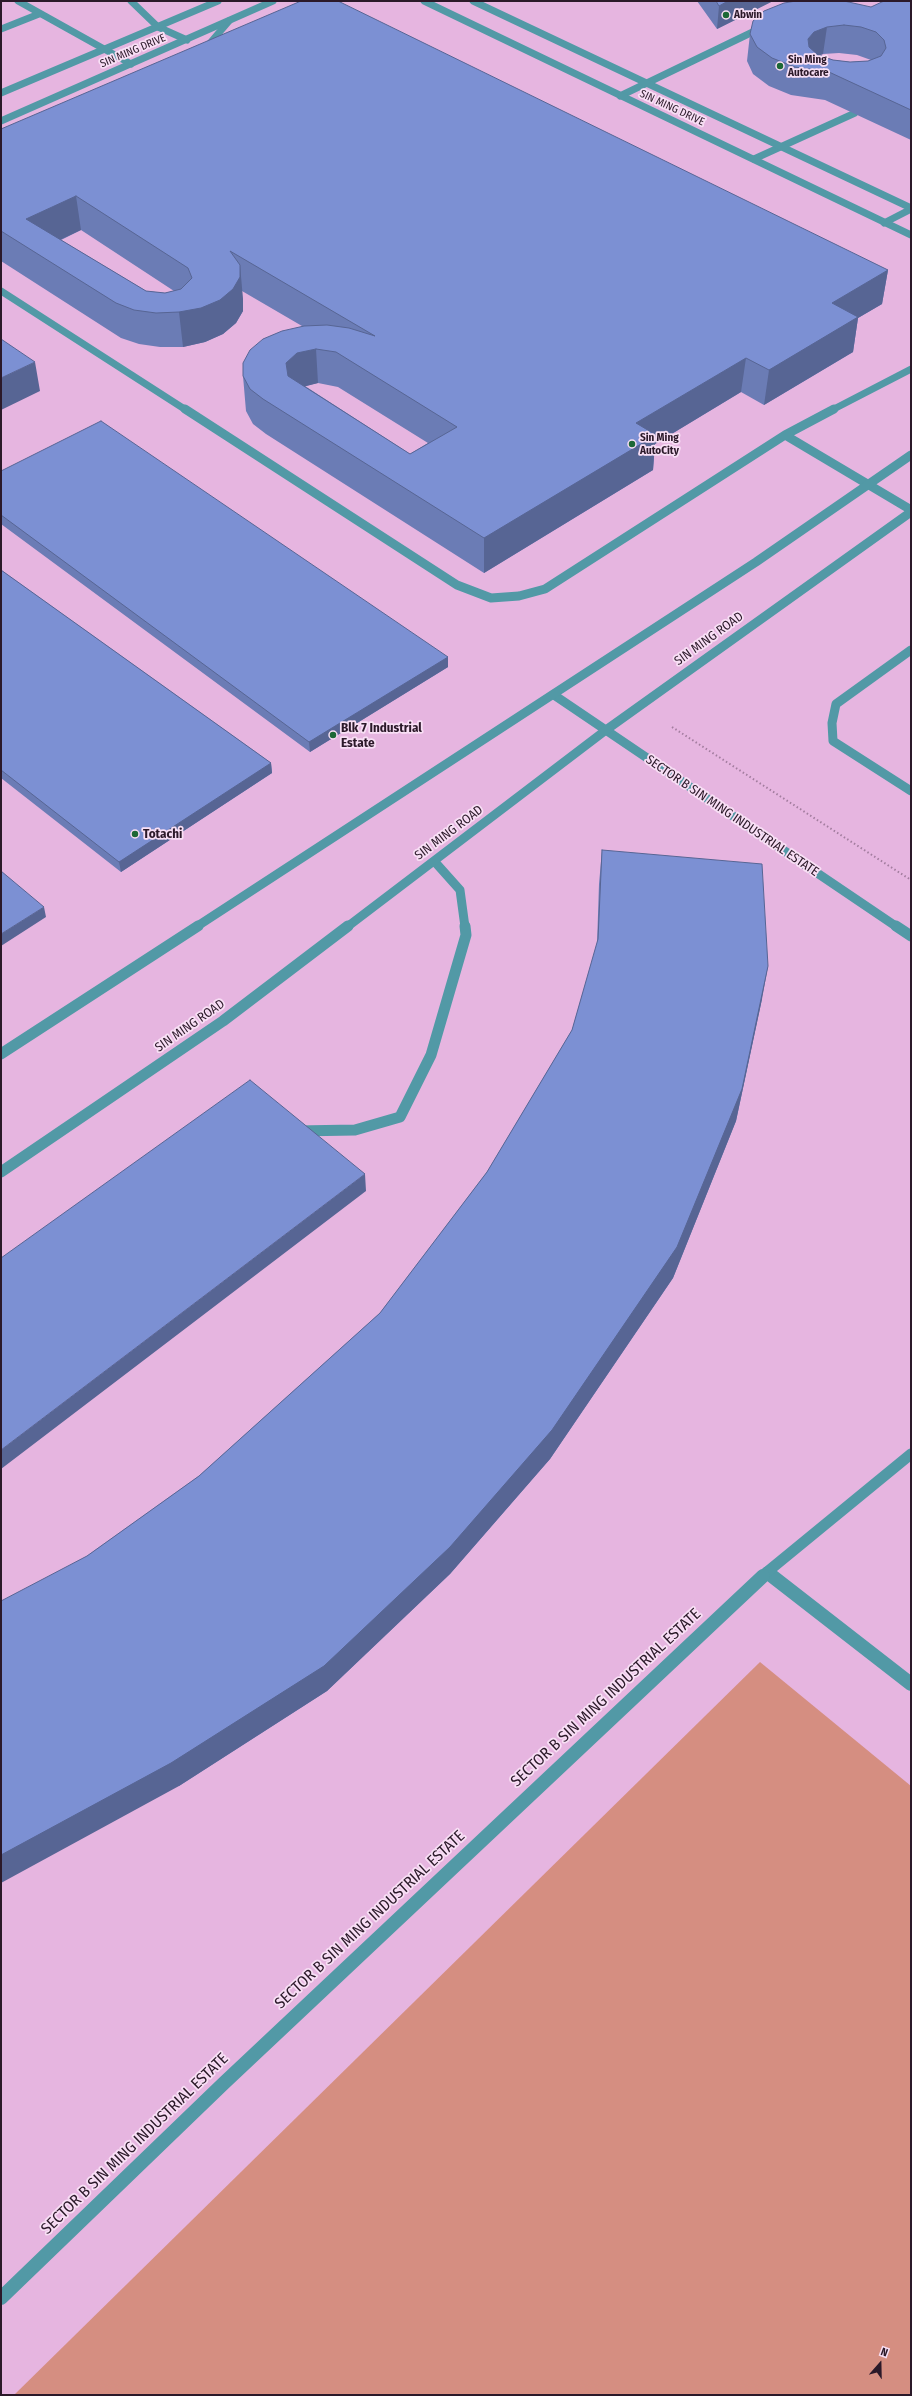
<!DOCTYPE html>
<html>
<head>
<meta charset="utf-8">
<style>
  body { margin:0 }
  #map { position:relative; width:912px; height:2396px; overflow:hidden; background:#e6b5e0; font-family:"Fira Sans Condensed",sans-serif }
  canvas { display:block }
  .frame { position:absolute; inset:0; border:2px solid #2b1929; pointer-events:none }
  .north { position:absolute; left:860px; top:2344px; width:40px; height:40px; -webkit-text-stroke:3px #f8dff5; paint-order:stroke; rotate:20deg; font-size:11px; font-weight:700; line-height:16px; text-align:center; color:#2b1929 }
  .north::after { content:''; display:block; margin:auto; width:14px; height:18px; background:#2b1929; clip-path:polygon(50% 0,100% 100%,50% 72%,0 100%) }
</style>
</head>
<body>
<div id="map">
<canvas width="912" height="2396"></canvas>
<div class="frame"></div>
<div class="north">N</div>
</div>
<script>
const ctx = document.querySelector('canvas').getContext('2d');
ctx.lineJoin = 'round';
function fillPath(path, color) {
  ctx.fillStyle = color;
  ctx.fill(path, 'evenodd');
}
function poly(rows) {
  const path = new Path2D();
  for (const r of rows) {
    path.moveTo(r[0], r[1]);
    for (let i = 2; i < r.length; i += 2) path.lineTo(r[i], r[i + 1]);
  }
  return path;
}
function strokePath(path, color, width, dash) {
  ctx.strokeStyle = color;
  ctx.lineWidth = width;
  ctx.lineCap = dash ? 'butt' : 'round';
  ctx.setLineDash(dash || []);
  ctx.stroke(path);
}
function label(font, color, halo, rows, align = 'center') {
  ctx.font = font + ' "Fira Sans Condensed",sans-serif';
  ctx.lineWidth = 3.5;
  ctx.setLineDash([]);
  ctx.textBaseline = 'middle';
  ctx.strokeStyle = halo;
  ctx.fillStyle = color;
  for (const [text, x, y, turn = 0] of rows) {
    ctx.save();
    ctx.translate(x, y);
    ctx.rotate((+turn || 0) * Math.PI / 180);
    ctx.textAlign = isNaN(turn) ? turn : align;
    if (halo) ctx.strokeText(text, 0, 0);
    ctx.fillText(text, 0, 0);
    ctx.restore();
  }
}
fillPath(poly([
  [760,1662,911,1786,911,2395,14,2395]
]), '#d58e81');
strokePath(poly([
  [672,727,911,880]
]), '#a37d9f', 2, [1.5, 2.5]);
strokePath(poly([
  [18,1,131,64],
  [131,1,158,27,187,40],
  [1,29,39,14],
  [205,49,229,21],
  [620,96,763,27],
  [754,159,855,113],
  [884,223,911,209],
  [1,291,186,410],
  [832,410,911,369]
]), '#5299a6', 7);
strokePath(poly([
  [185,409,457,585,491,598,519,596,545,589,785,435,834,409],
  [785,435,911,510],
  [911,650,836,704,832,723,833,741,911,791],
  [435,862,460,890,465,927]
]), '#5299a6', 9);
strokePath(poly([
  [297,1131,355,1130,400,1117,431,1055,466,935,465,926],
  [767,1572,774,1577]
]), '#5299a6', 11);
strokePath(poly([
  [772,1576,911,1684]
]), '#5299a6', 14);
strokePath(poly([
  [554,695,897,927]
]), '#5299a6', 9);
strokePath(poly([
  [896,926,911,936],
  [761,1577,911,1454]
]), '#5299a6', 11);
strokePath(poly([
  [1,2298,224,2083,763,1576]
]), '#5299a6', 14);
strokePath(poly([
  [424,1,911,235],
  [473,1,911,208],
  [1,93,218,1],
  [1,121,273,1]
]), '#5299a6', 7);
strokePath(poly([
  [196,927,756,562,911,455],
  [347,927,606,730,911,512]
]), '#5299a6', 9);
strokePath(poly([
  [1,1054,198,926],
  [1,1172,223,1021,348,926]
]), '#5299a6', 11);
fillPath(poly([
  [697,1,773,1,717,29],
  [911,1,911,140,825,100,791,95,769,86,753,74,747,61,750,34],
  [839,53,857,55,871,60,868,61,850,62,833,60,820,55,823,54],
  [1,129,888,270,882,304,858,318,853,352,764,405,741,392,655,444,653,470,484,573,266,434,253,424,246,411,243,376,302,326,242,291,243,311,236,323,223,334,205,342,183,347,160,347,139,344,121,338,1,261],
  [81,230,174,291,165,293,146,291,61,240],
  [318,383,338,387,428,443,410,454,305,386],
  [1,471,448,657,448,667,310,752,1,524],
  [1,570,271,763,272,773,121,872,1,778],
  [602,850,762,999,736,1121,673,1278,550,1459,450,1574,327,1691,179,1786,87,1556,199,1476,380,1313,487,1172,572,1030,597,945,599,884]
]), '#6b7cb5');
fillPath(poly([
  [728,1,773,1,717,29,719,6],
  [827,27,823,54,811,59,808,39,814,32],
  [76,196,81,230,34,252,26,219],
  [240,265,243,299,243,311,236,323,223,334,205,342,183,347,179,312],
  [888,270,882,304,858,318,853,352,764,405,769,370,832,303],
  [316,349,318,383,299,388,289,397,286,363,297,353],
  [746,358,741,392,655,444,653,470,484,573,484,538,636,423],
  [35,362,40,391,1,410,1,378],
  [448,657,448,667,310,752,309,742],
  [271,763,272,773,121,872,119,862],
  [44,907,46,917,1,946,1,934],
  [768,966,762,999,736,1121,673,1278,550,1459,450,1574,327,1691,179,1786,1,1883,1,1855],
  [365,1174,366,1191,1,1469,1,1450]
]), '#576594');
const building = poly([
  [301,1,338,1,888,270,832,303,858,317,769,370,746,358,636,423,656,435,484,538,263,399,250,389,243,376,243,363,250,350,263,339,282,331,304,326,327,325,349,328,375,336,230,251,240,265,240,277,233,289,220,300,201,308,179,312,156,313,134,310,116,303,1,231,1,129,301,1],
  [76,196,188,268,192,278,181,289,165,293,146,291,26,219,76,196],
  [316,349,336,352,457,427,410,454,288,376,286,363,297,353,316,349],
  [716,1,728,1,719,6,716,1],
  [796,1,844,1,871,7,884,1,911,1,911,110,829,72,795,67,772,58,757,47,750,34,753,21,764,11,784,3,796,1],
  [844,25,861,27,876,32,884,40,886,48,881,56,868,61,850,62,833,60,818,55,809,47,808,39,814,32,827,27,844,25],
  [1,339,35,362,1,378,1,339],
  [101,421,448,657,309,742,1,515,1,471,101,421],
  [1,570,271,763,119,862,1,770,1,570],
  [602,850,762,864,768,966,742,1089,677,1247,552,1430,450,1547,324,1666,171,1763,1,1855,1,1601,87,1556,199,1476,380,1313,487,1172,572,1030,598,939,602,850],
  [1,871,44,907,1,934,1,871],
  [250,1080,365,1174,1,1450,1,1258,250,1080]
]);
fillPath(building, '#7c90d3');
strokePath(building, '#576594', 1);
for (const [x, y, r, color] of [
  [726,15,4,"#1d6836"],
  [780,66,4,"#1d6836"],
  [632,444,4,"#1d6836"],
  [333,735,4,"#1d6836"],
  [135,834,4,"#1d6836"]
]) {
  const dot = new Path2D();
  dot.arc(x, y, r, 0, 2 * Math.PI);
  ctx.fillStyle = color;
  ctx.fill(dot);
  strokePath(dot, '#f8dff5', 1.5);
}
label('bold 11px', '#2b1929', '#f8dff5', [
  ["Abwin",734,15],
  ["Sin Ming",788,60],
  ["Autocare",788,73],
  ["Sin Ming",640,438],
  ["AutoCity",640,451]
], 'left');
label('11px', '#2b1929', '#f8dff5', [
  ["SIN MING DRIVE",133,51,-23],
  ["SIN MING DRIVE",672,108,25]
]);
label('13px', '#2b1929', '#f8dff5', [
  ["SIN MING ROAD",709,639,-36],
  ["SECTOR B SIN MING INDUSTRIAL ESTATE",732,816,34],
  ["SIN MING ROAD",449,833,-37],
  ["SIN MING ROAD",190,1026,-35]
]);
label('bold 13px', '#2b1929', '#f8dff5', [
  ["Blk 7 Industrial",341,728],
  ["Estate",341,743],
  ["Totachi",143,834]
], 'left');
label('16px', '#2b1929', '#f8dff5', [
  ["SECTOR B SIN MING INDUSTRIAL ESTATE",606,1698,-43],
  ["SECTOR B SIN MING INDUSTRIAL ESTATE",370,1920,-43],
  ["SECTOR B SIN MING INDUSTRIAL ESTATE",135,2144,-44]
]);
</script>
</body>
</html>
